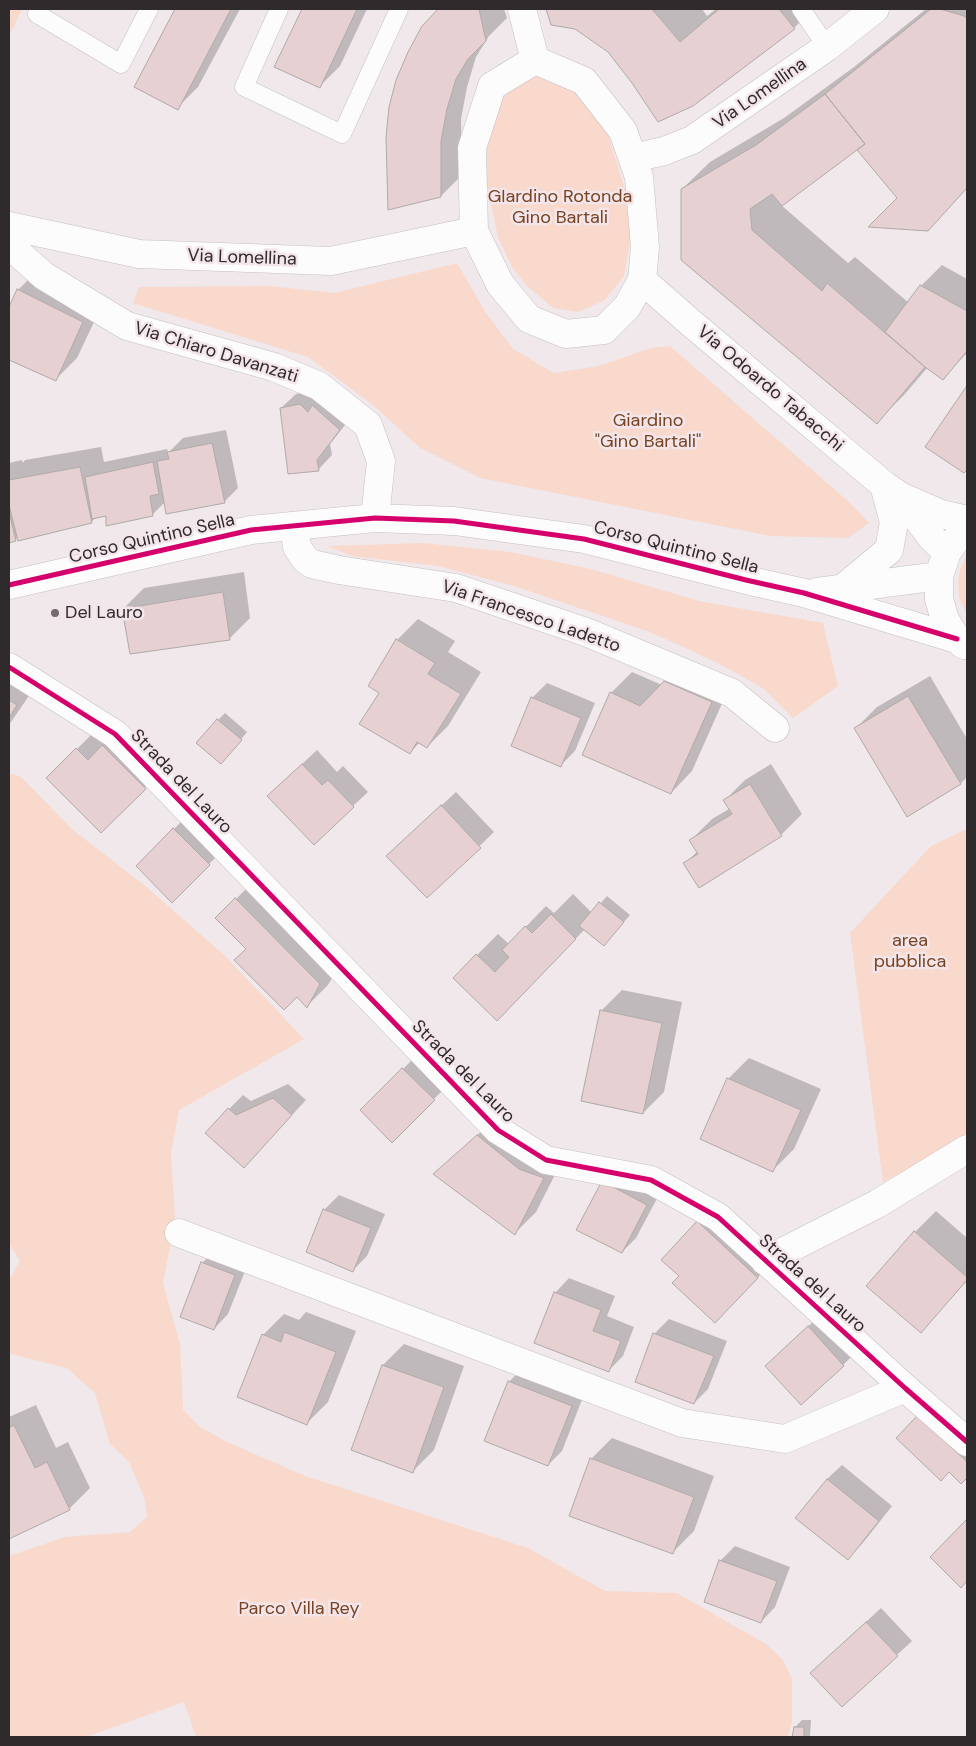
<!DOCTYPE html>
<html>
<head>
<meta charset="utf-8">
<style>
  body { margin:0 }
  #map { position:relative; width:976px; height:1746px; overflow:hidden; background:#f0e8eb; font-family:"DM Sans",sans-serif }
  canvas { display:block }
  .frame { position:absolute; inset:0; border:10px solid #2f2a2c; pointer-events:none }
</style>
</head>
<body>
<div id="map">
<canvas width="976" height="1746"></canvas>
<div class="frame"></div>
</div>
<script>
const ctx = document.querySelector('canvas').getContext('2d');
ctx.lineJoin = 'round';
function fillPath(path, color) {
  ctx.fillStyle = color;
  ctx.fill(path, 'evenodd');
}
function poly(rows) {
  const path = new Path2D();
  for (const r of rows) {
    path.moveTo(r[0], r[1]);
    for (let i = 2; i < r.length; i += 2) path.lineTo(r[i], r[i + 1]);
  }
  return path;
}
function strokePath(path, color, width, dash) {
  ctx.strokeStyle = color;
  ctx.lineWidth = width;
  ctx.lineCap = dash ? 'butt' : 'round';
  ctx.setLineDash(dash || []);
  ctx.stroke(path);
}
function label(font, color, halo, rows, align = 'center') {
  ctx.font = font + ' "DM Sans",sans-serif';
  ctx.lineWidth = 5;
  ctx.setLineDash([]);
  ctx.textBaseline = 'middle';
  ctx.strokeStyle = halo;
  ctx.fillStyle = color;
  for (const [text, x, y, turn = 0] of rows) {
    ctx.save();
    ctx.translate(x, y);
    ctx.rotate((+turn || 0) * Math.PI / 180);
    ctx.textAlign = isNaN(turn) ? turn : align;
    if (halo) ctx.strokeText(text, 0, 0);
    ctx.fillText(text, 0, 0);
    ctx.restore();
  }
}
fillPath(poly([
  [9,9,22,9,9,36],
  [540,74,567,80,597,114,609,137,626,193,631,235,624,276,605,300,578,312,553,308,526,285,512,267,498,237,487,184,486,156,495,105,518,84],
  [457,263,486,313,513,349,554,373,599,366,651,348,670,346,849,502,869,523,848,538,771,536,480,478,420,448,372,404,308,357,133,303,139,287,269,286,335,293],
  [423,543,510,552,591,569,699,601,823,623,838,686,793,718,764,689,718,663,650,632,514,586,438,566,352,556,328,546],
  [967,554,967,615,959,597,958,583,960,570],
  [9,773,21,777,73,830,144,885,224,955,304,1039,179,1110,171,1153,175,1218,163,1283,180,1344,183,1410,199,1426,225,1441,305,1476,528,1548,605,1591,677,1593,766,1644,783,1660,792,1679,792,1722,788,1737,196,1737,184,1702,86,1737,9,1737,9,1556,65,1537,130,1532,147,1517,144,1497,129,1462,110,1444,95,1393,67,1368,11,1354,9,1350,9,1280,20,1261,9,1243],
  [967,829,967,1136,958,1143,883,1182,850,933,931,846]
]), '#f8d9cb');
fillPath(poly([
  [176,9,240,9,198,87,177,108,136,87],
  [303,9,367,9,340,66,319,87,276,66],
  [440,9,504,9,507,18,489,36,476,57,467,87,461,119,462,175,441,196,423,27],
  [547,9,702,9,707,16,716,9,813,9,794,28,633,82,608,51,575,28,552,24],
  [926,9,967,9,967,188,927,230,899,198,858,148,781,205,848,263,855,257,909,303,921,286,942,265,967,279,967,353,943,378,928,367,904,395,877,422,682,189,710,162,784,118,854,67],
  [39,269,104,301,77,358,56,379,9,359,9,310,18,290],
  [967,387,967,468,963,471,926,447],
  [315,390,353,415,330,444,332,455,318,470,281,408,296,394],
  [226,430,238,488,224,502,165,502,152,515,107,514,97,517,91,522,18,537,15,540,9,541,9,463,22,460,23,463,25,460,101,447,104,462,167,449,168,453,183,438],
  [244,572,250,618,229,639,123,609,144,588],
  [418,619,455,641,448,652,481,672,448,726,427,747,420,742,410,753,381,692,397,640],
  [686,660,732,681,692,771,671,793,611,693,632,672,662,685],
  [9,665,37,684,9,725],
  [930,676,967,739,967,777,961,783,856,728,877,707],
  [547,683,595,703,575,751,560,766,532,698],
  [225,713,247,732,228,755,218,720],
  [98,728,166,767,101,831,48,778],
  [317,750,337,772,343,766,368,792,353,806,283,782],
  [771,764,802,814,781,835,699,886,685,863,698,851,691,840,712,819,729,809,724,801,745,780],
  [456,792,494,832,427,897,402,842],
  [188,815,223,850,172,901,137,866],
  [257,878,341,962,328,985,307,1006,217,918],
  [573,894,592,913,607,896,630,915,611,937,585,929,518,998,477,955,498,934,509,944,546,906,554,913],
  [622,990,682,1002,664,1092,643,1113,601,1011],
  [417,1055,448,1085,392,1141,362,1110],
  [749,1058,821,1089,794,1149,773,1170,728,1079],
  [288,1084,306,1100,258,1152,229,1109,243,1095,251,1101],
  [499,1115,564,1157,536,1212,515,1233,435,1174],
  [603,1182,661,1191,636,1238,622,1252],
  [339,1195,385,1214,367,1256,353,1270,307,1252,324,1210],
  [719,1201,778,1256,736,1301,698,1222],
  [936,1211,967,1238,967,1281,921,1331,915,1232],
  [216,1249,249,1261,228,1314,214,1329,202,1263],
  [569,1278,615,1296,607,1316,634,1327,623,1356,608,1371,555,1293],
  [306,1312,356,1331,328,1402,307,1423,263,1335,284,1314,299,1320],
  [823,1313,857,1351,843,1365,781,1351],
  [669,1319,727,1341,708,1389,694,1403,636,1381,654,1334],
  [404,1344,464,1366,434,1450,413,1471,383,1365],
  [523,1367,585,1392,562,1451,548,1465,509,1382],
  [36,1405,56,1448,68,1442,90,1488,69,1509,9,1537,9,1417],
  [967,1435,967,1476,961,1482,950,1471,898,1438],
  [612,1438,714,1476,694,1531,673,1552,591,1459],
  [842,1465,892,1506,862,1544,847,1558,827,1479],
  [967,1521,967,1582,932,1557],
  [735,1546,790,1567,775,1607,761,1622,720,1561],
  [881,1608,912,1641,842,1706,826,1659],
  [802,1720,811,1720,810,1737,793,1737,795,1727]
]), '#0003');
const building = poly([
  [175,9,231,9,178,110,134,87,175,9],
  [302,9,357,9,320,88,274,67,302,9],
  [438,9,479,9,486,41,468,59,456,79,447,109,441,141,441,197,388,210,386,137,389,107,396,80,408,52,422,26,438,9],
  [546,9,652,9,680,42,719,9,779,9,795,29,693,106,658,122,632,83,608,52,575,29,551,25,546,9],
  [931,9,940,9,964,16,967,19,967,188,928,231,868,227,897,198,857,150,865,144,825,94,931,9],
  [825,94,865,144,782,206,772,194,750,209,752,230,822,291,827,283,925,367,877,424,681,260,681,189,756,145,825,94],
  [920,285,967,311,967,351,943,380,925,367,885,332,920,285],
  [17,289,83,322,56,381,9,360,9,307,17,289],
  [966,387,967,388,967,470,964,473,925,447,966,387],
  [300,404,308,412,312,405,340,430,317,460,319,471,288,474,280,408,300,404],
  [212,443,225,503,166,514,157,461,169,459,167,452,212,443],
  [153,462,159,494,150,496,153,516,106,526,106,516,92,519,85,477,153,462],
  [80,467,92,523,18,541,9,505,9,480,80,467],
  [9,512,16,541,9,543,9,512],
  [223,592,230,640,130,654,122,609,223,592],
  [396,639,435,663,428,674,461,694,427,748,417,742,410,754,359,724,379,693,368,686,396,639],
  [664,681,712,702,671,794,582,755,610,692,640,706,664,681],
  [908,696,961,784,907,817,854,728,908,696],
  [531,697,581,718,561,767,511,746,531,697],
  [9,700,17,705,9,718,9,700],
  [217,719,242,740,221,764,196,743,217,719],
  [102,745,146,789,101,833,46,778,76,748,88,760,102,745],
  [302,764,322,785,328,780,354,807,314,845,267,796,302,764],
  [750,784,782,836,699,888,683,863,698,854,689,840,732,814,723,800,750,784],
  [441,805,481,848,427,898,386,856,441,805],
  [173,828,210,865,172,903,136,866,173,828],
  [235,898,320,984,307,1008,297,997,284,1010,234,960,246,949,215,918,235,898],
  [599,902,624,922,604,946,579,926,599,902],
  [551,914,576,939,497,1021,453,978,476,954,495,972,509,957,502,950,525,926,532,933,551,914],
  [600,1010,662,1023,643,1114,581,1101,600,1010],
  [402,1068,435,1100,392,1143,360,1110,402,1068],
  [727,1078,801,1110,773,1172,700,1139,727,1078],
  [273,1098,292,1115,244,1168,205,1133,228,1108,236,1115,273,1098],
  [477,1135,519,1169,544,1178,515,1235,433,1174,477,1135],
  [602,1181,647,1205,622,1253,576,1230,602,1181],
  [323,1209,371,1228,353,1272,306,1252,323,1209],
  [697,1221,758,1278,715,1323,672,1283,679,1276,661,1260,697,1221],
  [914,1231,967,1277,967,1280,921,1333,866,1286,914,1231],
  [201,1262,235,1275,214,1330,180,1317,201,1262],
  [554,1292,601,1310,593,1331,621,1341,609,1372,534,1343,554,1292],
  [808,1326,844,1366,801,1405,765,1366,808,1326],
  [284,1332,336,1352,307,1425,237,1397,262,1334,281,1342,284,1332],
  [653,1333,714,1356,694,1404,635,1382,653,1333],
  [382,1365,444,1387,413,1473,351,1450,382,1365],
  [508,1381,572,1406,548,1466,484,1441,508,1381],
  [918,1415,967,1462,967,1478,961,1484,949,1472,941,1481,896,1438,918,1415],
  [14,1425,35,1468,47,1462,70,1510,9,1539,9,1428,14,1425],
  [590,1458,694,1497,673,1554,569,1516,590,1458],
  [827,1479,879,1521,848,1560,795,1518,827,1479],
  [967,1519,967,1583,966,1582,961,1588,930,1557,967,1519],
  [719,1560,777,1581,761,1623,704,1602,719,1560],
  [866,1622,898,1656,842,1707,810,1673,866,1622],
  [794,1727,804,1727,804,1737,792,1737,794,1727]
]);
fillPath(building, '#e6d0d1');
strokePath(building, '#afa9aa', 1);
const lane = poly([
  [40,9,37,14,121,64,149,9],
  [279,9,244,87,342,134,399,9],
  [801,9,827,47]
]);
const street = poly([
  [522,9,535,60],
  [535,60,584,81,623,131,639,177,645,247,642,280,627,307,604,330,566,334,529,319,500,284,474,231,472,148,492,86,535,60],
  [633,158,664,151,692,140,827,47,875,9],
  [9,226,139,254,331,261,474,231],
  [9,245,44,276,127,326,274,367,319,386,368,425,381,461,375,518],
  [642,280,691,323,884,485,900,496,941,514,967,520],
  [901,497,932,538,947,552],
  [294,526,297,547,305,559,312,564,339,570,456,588,586,632,732,693,775,728],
  [9,585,251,530,375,518,454,521,584,539,746,580,804,593,957,639],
  [842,589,889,550,894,522,884,485],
  [817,592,939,576],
  [964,645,957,639,945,620,939,599,939,576,947,552,962,532,967,529],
  [9,667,115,734,498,1130,546,1160,651,1180,718,1217,905,1388,967,1442],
  [179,1233,682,1423,785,1439,905,1388],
  [765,1261,877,1204,967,1149]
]);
strokePath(lane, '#c5bfc1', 19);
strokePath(street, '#c5bfc1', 29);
strokePath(lane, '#fdfcfc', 18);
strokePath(street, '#fdfcfc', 28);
strokePath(poly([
  [9,585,251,530,375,518,454,521,584,539,746,580,804,593,957,639],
  [9,667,115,734,498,1130,546,1160,651,1180,718,1217,905,1388,967,1442]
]), '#d6006c', 5);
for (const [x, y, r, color] of [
  [55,613,5,"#736c6f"]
]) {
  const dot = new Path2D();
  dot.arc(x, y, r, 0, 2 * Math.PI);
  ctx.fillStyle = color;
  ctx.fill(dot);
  strokePath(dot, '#f3e5ea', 2);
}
label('18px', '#2f2a2c', '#f3e5ea', [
  ["Via Lomellina",760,94,-35],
  ["Via Lomellina",242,258,2],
  ["Via Chiaro Davanzati",216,353,17],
  ["Via Odoardo Tabacchi",770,389,40],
  ["Corso Quintino Sella",152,539,-13],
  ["Corso Quintino Sella",676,548,14],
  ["Via Francesco Ladetto",531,617,19],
  ["Strada del Lauro",181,782,46],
  ["Strada del Lauro",463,1072,45],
  ["Strada del Lauro",812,1284,42]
]);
label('18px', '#774320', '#f3e5ea', [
  ["GIardino Rotonda",560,197],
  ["Gino Bartali",560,218],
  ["Giardino",648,421],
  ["\"Gino Bartali\"",648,442],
  ["area",910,941],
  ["pubblica",910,962],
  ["Parco Villa Rey",299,1609]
]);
label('18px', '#2f2a2c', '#f3e5ea', [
  ["Del Lauro",65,613]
], 'left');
</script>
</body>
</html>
